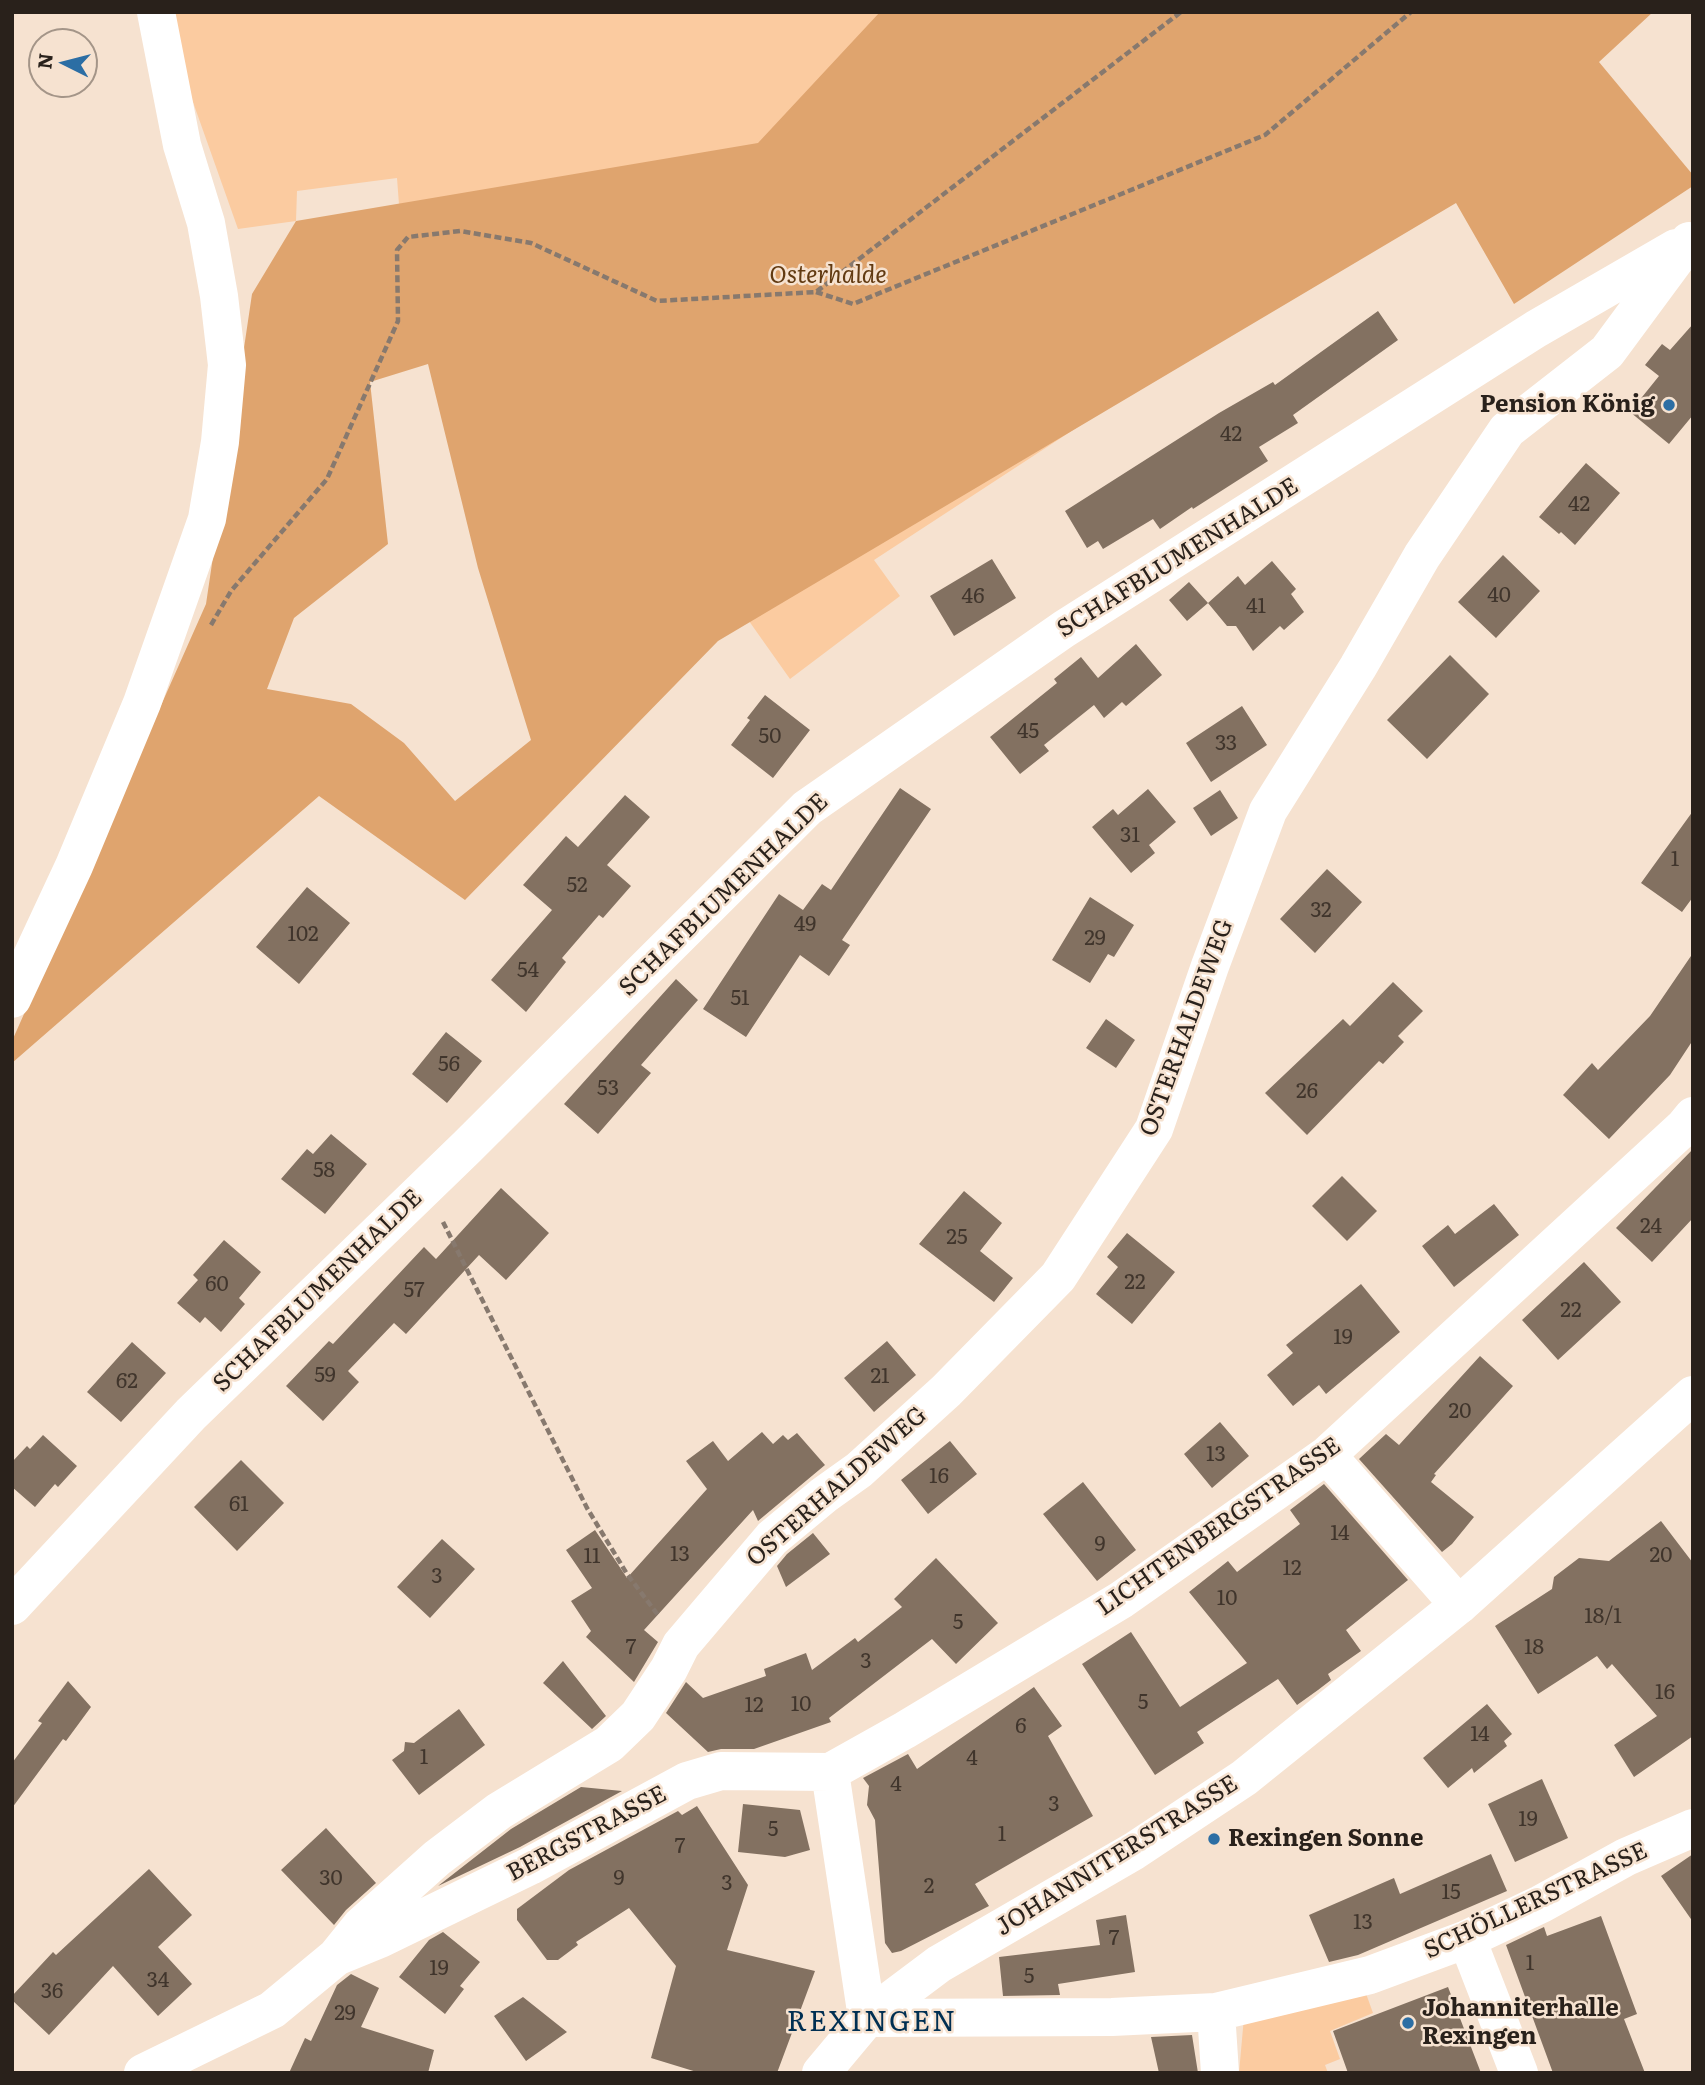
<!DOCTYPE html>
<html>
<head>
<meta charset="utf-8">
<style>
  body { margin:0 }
  #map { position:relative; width:1705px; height:2085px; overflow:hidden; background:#f6e2d0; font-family:Literata,serif }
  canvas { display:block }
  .frame { position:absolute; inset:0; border:14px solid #29211b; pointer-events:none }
  .north { position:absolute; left:28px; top:28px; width:70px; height:70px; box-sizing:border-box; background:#f6e2d0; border:2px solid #a49588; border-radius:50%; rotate:276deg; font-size:19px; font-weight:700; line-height:28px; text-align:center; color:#29211b }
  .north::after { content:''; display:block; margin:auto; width:24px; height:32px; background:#2c6ea4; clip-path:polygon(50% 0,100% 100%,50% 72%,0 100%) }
</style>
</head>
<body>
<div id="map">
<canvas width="1705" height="2085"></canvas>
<div class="frame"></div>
<div class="north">N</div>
</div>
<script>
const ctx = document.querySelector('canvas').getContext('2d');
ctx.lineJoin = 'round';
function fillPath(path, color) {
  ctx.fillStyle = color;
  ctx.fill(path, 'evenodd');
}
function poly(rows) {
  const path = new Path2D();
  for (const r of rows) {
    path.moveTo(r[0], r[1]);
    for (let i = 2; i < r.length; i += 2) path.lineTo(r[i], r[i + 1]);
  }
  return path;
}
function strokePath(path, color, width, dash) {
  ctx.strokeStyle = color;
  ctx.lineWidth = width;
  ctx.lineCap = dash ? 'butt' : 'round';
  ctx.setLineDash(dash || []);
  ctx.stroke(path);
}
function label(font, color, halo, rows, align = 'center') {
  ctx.font = font + ' Literata,serif';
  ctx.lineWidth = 5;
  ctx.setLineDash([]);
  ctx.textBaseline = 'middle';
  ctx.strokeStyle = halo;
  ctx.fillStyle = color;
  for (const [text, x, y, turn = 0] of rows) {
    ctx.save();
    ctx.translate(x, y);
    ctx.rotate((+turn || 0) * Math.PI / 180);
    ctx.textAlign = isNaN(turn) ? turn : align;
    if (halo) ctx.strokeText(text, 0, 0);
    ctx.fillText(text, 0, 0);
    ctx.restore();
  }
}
fillPath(poly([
  [167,12,1464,12,1240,321,874,560,900,596,790,679,524,303,400,218,397,178,297,191,296,221,238,229,188,88],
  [1364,1988,1373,2013,1330,2031,1340,2059,1325,2065,1328,2073,1239,2073,1244,2017]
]), '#fbcba0');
fillPath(poly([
  [880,12,1653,12,1599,62,1693,175,1693,186,1514,304,1456,203,718,641,465,900,319,796,12,1063,12,1041,206,604,252,294,296,221,758,143],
  [428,364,478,568,531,740,455,801,404,743,351,704,267,689,294,618,388,544,370,382]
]), '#dfa46e');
fillPath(poly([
  [1378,311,1398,340,1293,415,1298,423,1259,447,1268,461,1193,509,1192,507,1160,529,1153,519,1103,549,1098,541,1087,548,1065,511,1219,413,1273,382,1275,385],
  [1693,324,1693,415,1669,444,1630,412,1659,376,1645,365,1662,344,1670,350],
  [1586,463,1620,493,1575,545,1561,532,1559,534,1539,517],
  [1503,555,1540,591,1496,638,1458,602],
  [992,559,1016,598,954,636,930,596],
  [1272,561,1296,589,1291,594,1304,612,1284,630,1280,626,1253,651,1236,626,1227,626,1208,603,1238,576,1245,585],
  [1189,582,1208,603,1187,621,1169,600],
  [1136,644,1162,675,1126,706,1122,702,1104,718,1094,705,1044,745,1049,751,1020,774,990,737,1057,683,1054,679,1081,657,1098,678],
  [1450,655,1489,694,1427,759,1387,720],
  [765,695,810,730,773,778,731,745,750,720,747,718],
  [1242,706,1267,745,1211,782,1186,743],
  [900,788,931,809,842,940,850,945,829,976,800,955,746,1037,703,1009,779,894,803,910,822,884,831,890],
  [1148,789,1176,822,1149,845,1155,853,1131,873,1092,827,1113,809,1118,815],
  [1220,790,1238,818,1211,836,1193,808],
  [625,795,650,817,607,865,631,886,603,918,599,915,562,958,566,962,526,1012,491,980,552,910,523,885,566,836,578,847],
  [1693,811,1693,897,1682,912,1641,883],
  [1327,869,1362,902,1315,953,1280,919],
  [307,887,350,923,299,984,256,947],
  [1090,897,1134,925,1114,957,1108,954,1090,983,1052,960],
  [1693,953,1693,1040,1670,1075,1609,1139,1563,1095,1592,1063,1598,1070,1650,1016],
  [676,979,698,1000,641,1065,651,1073,598,1134,564,1104],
  [1393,982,1423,1011,1398,1036,1404,1042,1383,1064,1379,1061,1307,1135,1265,1093,1343,1019,1350,1026],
  [1106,1019,1135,1040,1116,1068,1086,1048],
  [446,1032,482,1061,447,1103,412,1074],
  [331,1134,367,1164,325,1214,281,1179,307,1149,313,1154],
  [1693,1149,1693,1218,1652,1262,1616,1228],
  [1342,1176,1377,1211,1347,1241,1312,1206],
  [501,1188,549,1233,506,1280,479,1255,406,1334,394,1323,348,1371,359,1382,323,1421,286,1386,329,1341,333,1344,424,1247,436,1259],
  [964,1191,1002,1223,980,1251,1013,1278,994,1302,919,1244],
  [1494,1204,1519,1235,1454,1287,1422,1246,1448,1225,1455,1234],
  [1127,1233,1175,1272,1132,1324,1096,1294,1118,1267,1107,1257],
  [224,1240,261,1272,239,1298,245,1304,221,1332,205,1317,200,1323,177,1303,198,1280,193,1275],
  [1584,1262,1621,1302,1558,1360,1522,1320],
  [1361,1284,1400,1332,1326,1394,1319,1385,1293,1406,1267,1375,1293,1353,1286,1345],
  [887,1341,916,1375,874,1412,844,1378],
  [132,1342,166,1373,121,1422,87,1392],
  [1480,1356,1513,1386,1434,1474,1436,1475,1431,1482,1474,1517,1452,1544,1442,1552,1359,1459,1386,1434,1399,1445],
  [1220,1422,1249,1456,1212,1488,1184,1454],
  [762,1432,773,1444,783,1435,788,1440,797,1433,825,1465,758,1521,753,1510,644,1630,658,1642,634,1682,586,1637,591,1631,571,1601,592,1588,566,1550,595,1530,627,1578,707,1489,686,1461,713,1441,728,1461],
  [43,1435,77,1466,58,1487,55,1484,35,1507,12,1487,12,1462,27,1446,30,1449],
  [950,1441,977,1474,928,1514,901,1480],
  [241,1460,284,1503,237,1551,194,1507],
  [1083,1482,1136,1550,1097,1581,1043,1514],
  [1324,1484,1408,1580,1346,1630,1361,1651,1328,1674,1331,1680,1318,1690,1297,1705,1278,1679,1197,1732,1204,1743,1155,1775,1082,1664,1131,1632,1180,1707,1247,1663,1189,1592,1228,1561,1237,1572,1300,1524,1290,1510],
  [1661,1521,1693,1563,1693,1736,1634,1777,1614,1745,1657,1716,1612,1664,1607,1669,1597,1656,1538,1694,1495,1626,1552,1589,1554,1577,1579,1558,1609,1561],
  [813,1533,830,1554,786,1587,777,1566,787,1554],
  [442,1539,475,1569,430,1618,397,1587],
  [936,1558,998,1623,956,1664,932,1639,829,1718,831,1722,754,1749,721,1749,708,1752,666,1713,686,1682,703,1698,766,1676,764,1669,806,1653,812,1670,855,1638,858,1642,902,1607,894,1599],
  [563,1661,606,1716,592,1729,543,1683],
  [68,1681,91,1707,66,1741,63,1739,12,1808,12,1763,42,1723,38,1721],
  [1034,1687,1062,1726,1048,1736,1093,1816,975,1884,989,1906,901,1951,892,1953,885,1943,875,1820,867,1805,869,1786,863,1778,908,1754,917,1769],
  [1487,1704,1512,1734,1504,1741,1507,1746,1474,1773,1472,1768,1448,1788,1423,1758],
  [459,1709,485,1745,419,1795,392,1760,404,1751,405,1742,414,1743],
  [1542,1779,1568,1838,1515,1862,1488,1804],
  [581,1787,622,1791,520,1847,438,1886,511,1829],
  [743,1804,800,1810,810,1850,785,1857,738,1852],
  [697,1806,748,1885,727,1950,815,1971,777,2073,700,2073,651,2058,676,1966,629,1908,576,1942,578,1945,558,1960,547,1960,517,1920,517,1909,569,1870,678,1811,682,1815],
  [326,1828,376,1883,346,1910,334,1925,281,1870],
  [1491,1854,1507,1891,1358,1955,1329,1962,1309,1915,1394,1878,1400,1894],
  [1693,1854,1693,1922,1661,1876],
  [149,1869,192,1915,158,1947,192,1984,158,2016,113,1966,49,2035,12,2000,12,1996,53,1952,56,1955],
  [1126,1915,1135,1972,1058,1984,1060,1995,1003,1996,999,1957,1100,1945,1096,1920],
  [1601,1916,1637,2014,1624,2019,1645,2073,1553,2073,1506,1945,1544,1927,1547,1936],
  [443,1932,480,1962,460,1986,464,1989,445,2014,399,1977,429,1940],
  [351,1974,379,1988,361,2027,434,2050,428,2073,289,2073,305,2038,311,2041,337,1985],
  [1448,1987,1481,2073,1348,2073,1333,2031],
  [523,1997,567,2032,526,2061,494,2016],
  [1192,2035,1198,2073,1159,2073,1151,2037]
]), '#837161');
strokePath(poly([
  [816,292,853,304,1265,135,1411,12],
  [211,625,231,591,327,479,398,321,397,250,408,237,460,231,531,243,657,301,816,292,1181,12],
  [443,1222,587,1508,627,1574,658,1615]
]), '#87796e', 4.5, [7, 3.5]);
strokePath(poly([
  [12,999,74,866,142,703,207,519,220,442,227,365,219,296,206,223,182,145,156,12],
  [1327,1455,1459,1605],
  [12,1606,191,1414,467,1147,807,808,1064,629,1536,329,1676,248],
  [830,1772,867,2018,1112,2017,1216,2012,1370,1975,1467,1939,1541,1904,1626,1857,1693,1828],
  [1467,1939,1519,2073],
  [336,1957,361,1926,437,1858,499,1811,609,1744,638,1716,669,1669,681,1645,772,1538,824,1495,859,1470,946,1391,1058,1277,1154,1129,1210,966,1268,811,1358,667,1422,556,1507,430,1607,352,1689,241],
  [1216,2012,1220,2073],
  [143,2073,272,2010,336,1957,380,1939,530,1866,687,1781,721,1771,830,1772,905,1730,1121,1600,1327,1455,1684,1127,1693,1116]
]), '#fff', 38);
strokePath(poly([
  [821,2073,867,2018,939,1964,1134,1851,1244,1778,1459,1605,1693,1395]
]), '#fff', 38);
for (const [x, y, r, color] of [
  [1669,405,7,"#2c6ea4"],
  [1214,1839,7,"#2c6ea4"],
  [1408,2023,7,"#2c6ea4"]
]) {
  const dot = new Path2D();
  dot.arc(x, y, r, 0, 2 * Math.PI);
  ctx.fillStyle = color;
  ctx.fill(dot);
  strokePath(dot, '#f6e2d0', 2.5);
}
label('21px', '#40352c', null, [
  ["42",1231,435],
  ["42",1579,505],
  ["40",1499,596],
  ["46",973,597],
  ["41",1256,607],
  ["45",1028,732],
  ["50",770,737],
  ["33",1226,744],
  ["31",1130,836],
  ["1",1675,860],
  ["52",577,886],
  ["32",1321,911],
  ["49",805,925],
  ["102",303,935],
  ["29",1095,939],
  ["54",528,971],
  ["51",740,999],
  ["56",449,1065],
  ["53",608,1089],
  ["26",1307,1092],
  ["58",324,1171],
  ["24",1651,1227],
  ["25",957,1238],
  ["22",1135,1283],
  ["60",217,1285],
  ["57",414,1291],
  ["22",1571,1311],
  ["19",1343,1338],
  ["59",325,1376],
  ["21",880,1377],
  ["62",127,1382],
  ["20",1460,1412],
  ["13",1216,1455],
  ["16",939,1477],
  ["61",239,1505],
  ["14",1340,1534],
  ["9",1100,1545],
  ["13",680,1555],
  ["20",1661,1556],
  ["11",592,1557],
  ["12",1292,1569],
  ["3",437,1577],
  ["10",1227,1599],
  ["18/1",1603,1617],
  ["5",958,1623],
  ["7",631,1648],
  ["18",1534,1648],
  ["3",866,1662],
  ["16",1665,1693],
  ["5",1143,1703],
  ["10",801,1705],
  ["12",754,1706],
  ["6",1021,1727],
  ["14",1480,1735],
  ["1",424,1758],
  ["4",972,1759],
  ["4",896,1785],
  ["3",1054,1805],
  ["19",1528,1820],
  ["5",773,1830],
  ["1",1002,1835],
  ["7",680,1847],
  ["30",331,1879],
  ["9",619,1879],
  ["3",727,1884],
  ["2",929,1887],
  ["15",1451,1893],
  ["13",1363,1923],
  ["7",1114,1939],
  ["1",1530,1964],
  ["19",439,1969],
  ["5",1029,1977],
  ["34",158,1981],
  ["36",52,1992],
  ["29",345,2014]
]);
label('italic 24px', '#623a11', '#f6e2d0', [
  ["Osterhalde",828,276]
]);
label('bold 24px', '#29211b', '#f6e2d0', [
  ["Pension König",1655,405,"right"],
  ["Rexingen Sonne",1228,1839],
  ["Johanniterhalle",1422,2009],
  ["Rexingen",1422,2037]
], 'left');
label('24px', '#29211b', '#f6e2d0', [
  ["SCHAFBLUMENHALDE",1178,558,-32],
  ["SCHAFBLUMENHALDE",724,895,-44],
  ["OSTERHALDEWEG",1187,1028,-70],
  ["SCHAFBLUMENHALDE",318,1291,-44],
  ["OSTERHALDEWEG",837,1487,-41],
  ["LICHTENBERGSTRASSE",1219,1527,-35],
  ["BERGSTRASSE",587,1834,-28],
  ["JOHANNITERSTRASSE",1117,1856,-32],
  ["SCHÖLLERSTRASSE",1536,1901,-25]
]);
ctx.letterSpacing = '2px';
label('28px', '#002f52', '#f6e2d0', [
  ["REXINGEN",872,2023]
]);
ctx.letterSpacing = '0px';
</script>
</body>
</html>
